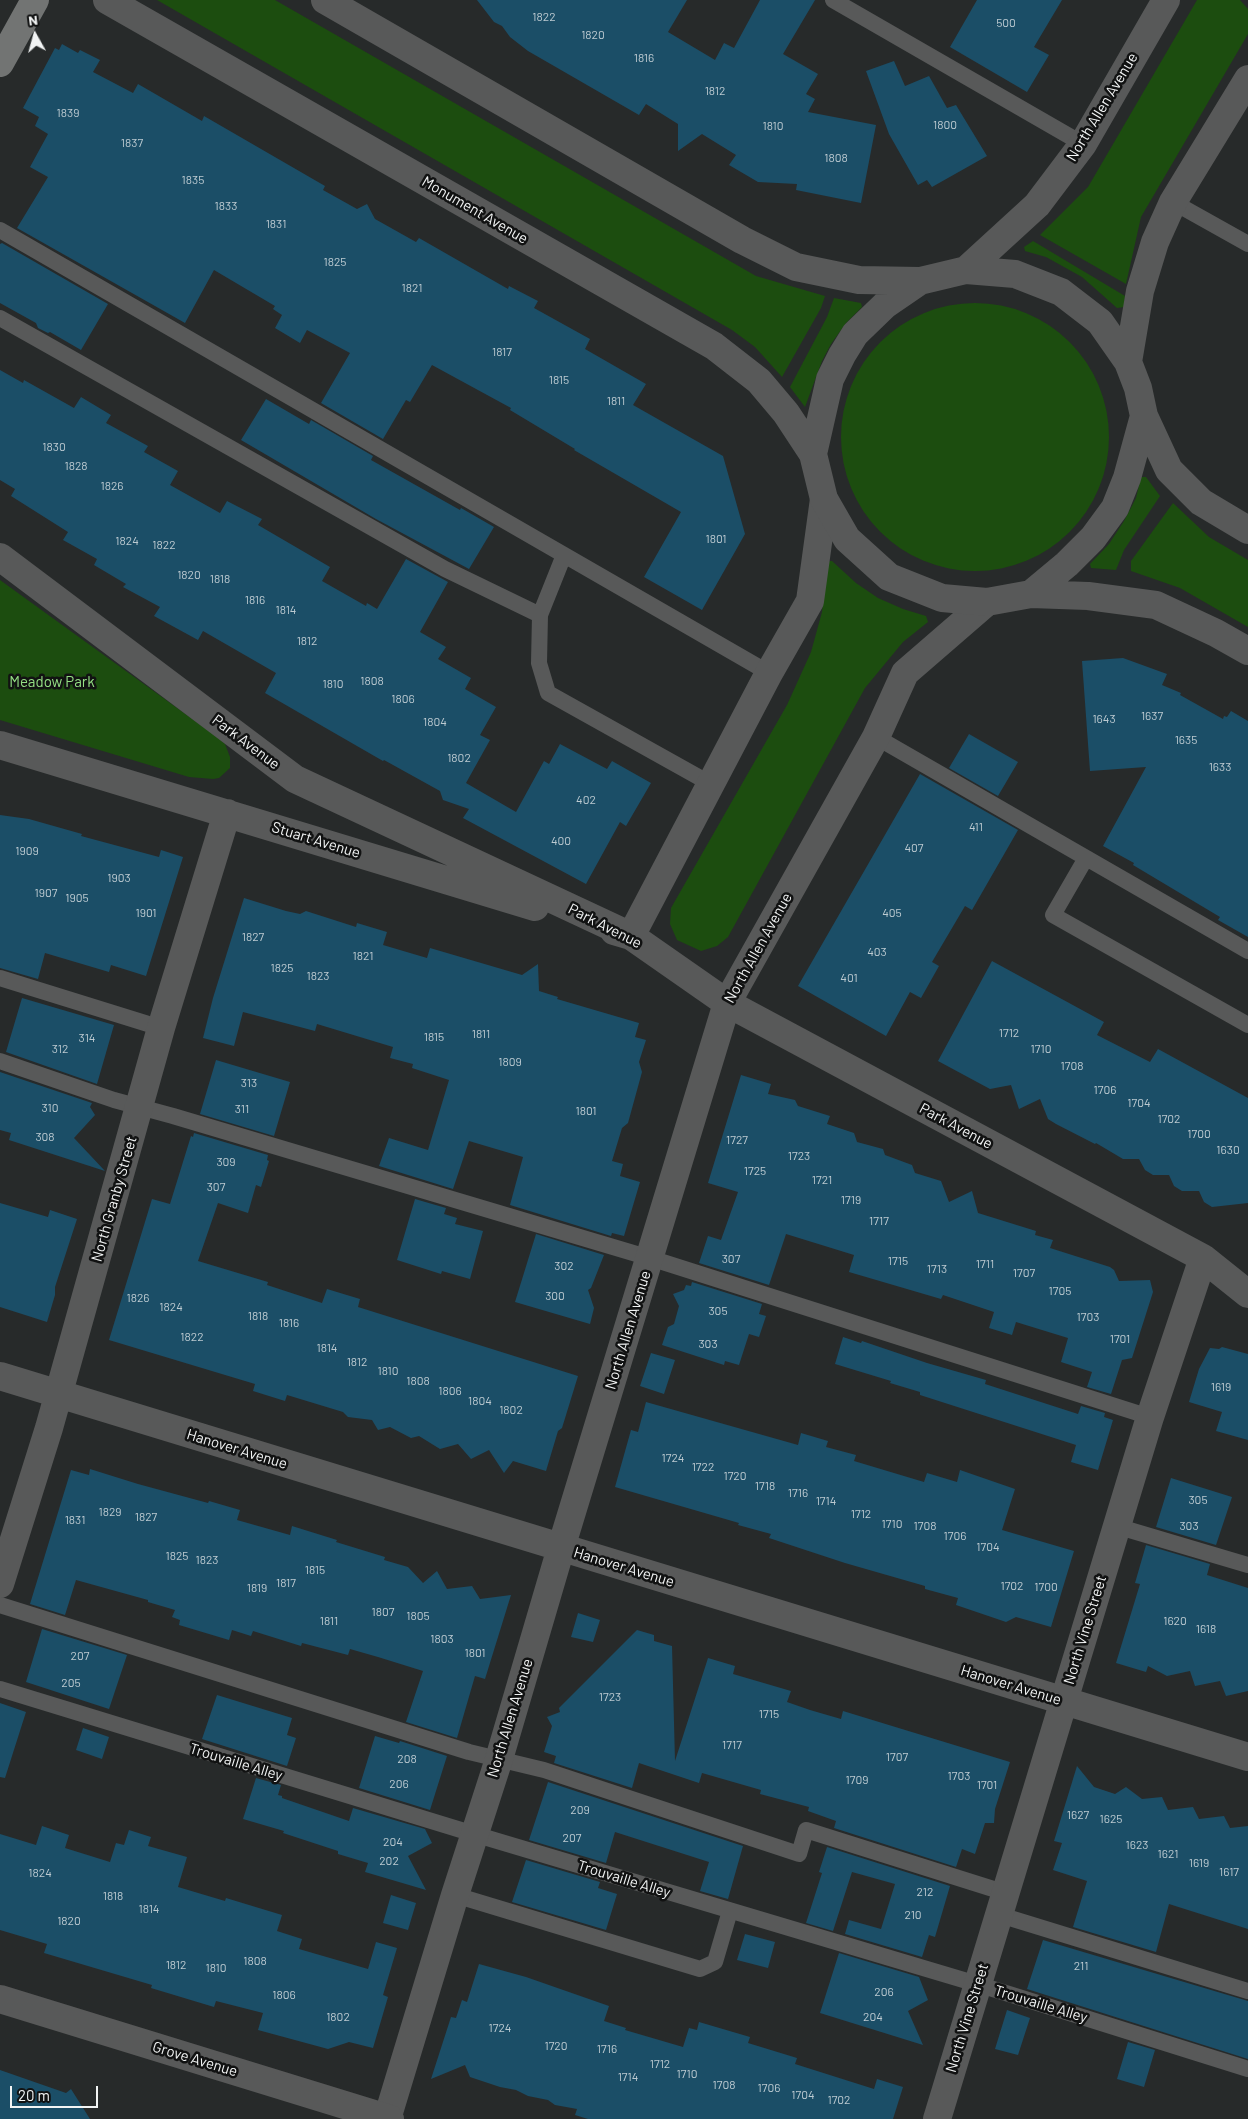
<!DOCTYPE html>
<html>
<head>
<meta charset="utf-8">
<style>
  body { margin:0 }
  #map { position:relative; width:1248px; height:2119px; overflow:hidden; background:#272a2a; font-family:Barlow,sans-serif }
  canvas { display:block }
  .north { position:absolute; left:10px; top:10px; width:50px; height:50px; -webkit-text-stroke:4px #111212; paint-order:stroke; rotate:353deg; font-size:14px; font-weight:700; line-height:20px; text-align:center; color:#f2f4f4 }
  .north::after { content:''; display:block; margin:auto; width:18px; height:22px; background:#f2f4f4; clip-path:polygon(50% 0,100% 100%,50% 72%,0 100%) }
  .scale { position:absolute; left:10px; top:2086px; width:88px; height:22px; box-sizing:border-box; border:2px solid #f2f4f4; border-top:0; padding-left:6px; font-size:15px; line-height:18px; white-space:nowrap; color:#f2f4f4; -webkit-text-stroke:4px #111212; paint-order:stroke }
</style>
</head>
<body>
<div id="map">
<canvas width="1248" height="2119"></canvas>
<div class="north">N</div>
<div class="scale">20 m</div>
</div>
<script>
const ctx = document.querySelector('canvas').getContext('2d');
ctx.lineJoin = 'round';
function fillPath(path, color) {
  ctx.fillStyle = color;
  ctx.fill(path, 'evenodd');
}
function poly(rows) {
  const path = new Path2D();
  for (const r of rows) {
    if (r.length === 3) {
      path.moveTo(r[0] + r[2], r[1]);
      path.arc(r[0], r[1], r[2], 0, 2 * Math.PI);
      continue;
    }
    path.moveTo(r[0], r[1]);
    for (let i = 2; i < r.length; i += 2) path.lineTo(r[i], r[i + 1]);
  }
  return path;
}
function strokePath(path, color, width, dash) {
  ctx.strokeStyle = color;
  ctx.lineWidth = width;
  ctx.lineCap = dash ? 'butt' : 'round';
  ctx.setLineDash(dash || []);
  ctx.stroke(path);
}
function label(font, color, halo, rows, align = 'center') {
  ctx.font = font + ' Barlow,sans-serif';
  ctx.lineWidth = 5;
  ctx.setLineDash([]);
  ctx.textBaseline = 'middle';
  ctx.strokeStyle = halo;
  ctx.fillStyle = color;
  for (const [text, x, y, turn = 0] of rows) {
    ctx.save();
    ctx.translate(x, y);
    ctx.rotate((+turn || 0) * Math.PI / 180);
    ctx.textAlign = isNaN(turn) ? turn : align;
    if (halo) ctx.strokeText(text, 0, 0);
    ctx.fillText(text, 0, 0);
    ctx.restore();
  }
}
fillPath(poly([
  [157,0,275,0,756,276,825,296,821,308,782,377,755,347,732,330],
  [1197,0,1240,0,1248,9,1248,34,1141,217,1126,284,1040,235,1088,187],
  [1033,241,1125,296,1124,307,1117,308,1082,277,1046,257,1025,251,1024,247],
  [834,298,861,303,862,307,846,323,831,344,822,361,805,407,790,387,827,317],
  [975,437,134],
  [1141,477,1146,477,1160,496,1124,550,1116,570,1091,568,1090,564,1109,544,1124,521,1136,498],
  [1173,503,1209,537,1248,560,1248,627,1180,588,1131,571,1131,561],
  [830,561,832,561,856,583,878,598,903,609,926,616,928,622,903,642,865,688,728,937,717,946,701,951,677,940,670,924,671,908,787,705,811,652,822,612,827,563],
  [0,580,213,734,225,744,230,757,230,768,219,778,213,779,189,777,0,720]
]), '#1c4d0f');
fillPath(poly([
  [477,0,687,0,668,32,715,60,724,43,734,48,760,0,815,0,783,54,818,74,806,94,815,99,808,112,876,125,861,203,796,190,797,184,758,182,729,165,736,155,702,134,678,151,678,124,646,104,639,115,528,51,510,37,502,26,494,22],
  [977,0,1062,0,1034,47,1049,55,1027,92,950,47],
  [62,44,78,53,80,50,100,60,93,72,133,93,138,84,202,121,204,116,325,186,323,190,357,209,367,204,375,219,416,242,419,238,508,289,509,286,538,301,534,308,590,339,585,349,646,384,633,405,723,456,745,534,702,610,644,577,681,512,574,450,575,449,510,410,511,408,432,365,410,402,406,400,383,439,321,403,350,353,307,330,300,343,275,328,282,315,273,309,275,306,214,270,185,323,17,228,48,177,30,167,48,134,35,126,39,117,23,108,55,48,59,50],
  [894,61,905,86,929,76,947,108,956,105,987,156,932,187,927,180,918,185,889,134,866,71],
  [2,243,108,304,81,350,50,332,48,333,38,328,36,323,0,303,0,244],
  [0,370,23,383,24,380,74,408,81,397,111,415,106,423,148,446,144,452,178,471,170,485,220,513,227,501,262,519,258,525,330,567,322,581,366,606,367,603,377,609,406,559,448,582,420,632,446,647,438,659,471,678,465,689,496,707,480,735,490,740,466,783,516,812,544,761,549,764,560,744,607,769,612,761,651,783,626,826,620,822,586,884,463,818,469,809,443,800,440,791,384,760,383,761,265,693,276,673,203,631,198,640,154,616,160,607,123,587,126,584,94,565,97,559,63,540,68,532,11,496,15,489,0,480],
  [266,399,309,424,311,420,373,456,371,460,460,510,461,508,494,527,469,569,376,519,241,440],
  [1123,658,1167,674,1162,685,1181,693,1180,695,1223,719,1224,716,1227,717,1231,711,1248,721,1248,937,1218,920,1220,917,1133,865,1134,863,1103,846,1146,767,1090,771,1082,661],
  [969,734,1018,762,998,796,949,768],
  [920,774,1018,830,972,910,965,906,932,962,939,966,921,998,910,992,886,1036,798,986],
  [0,815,29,819,82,834,81,836,159,857,161,850,183,857,146,976,111,965,109,972,45,953,38,979,0,968],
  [244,898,286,911,300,914,306,911,356,927,357,923,387,932,383,945,427,958,430,948,522,975,538,964,539,991,558,997,557,999,639,1023,635,1037,646,1040,639,1062,642,1072,628,1123,622,1128,612,1161,623,1164,620,1176,640,1182,624,1236,612,1233,611,1236,510,1205,523,1157,469,1141,453,1189,379,1166,389,1138,428,1150,449,1080,412,1068,413,1064,390,1058,393,1047,317,1024,315,1031,243,1012,234,1046,203,1038,213,998],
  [992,961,1104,1022,1097,1035,1150,1062,1158,1049,1248,1098,1248,1203,1212,1207,1204,1202,1199,1191,1182,1191,1174,1186,1169,1175,1153,1175,1145,1170,1139,1159,1123,1159,1096,1143,1095,1144,1056,1124,1048,1119,1040,1099,1019,1109,1011,1085,990,1089,938,1061],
  [22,998,114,1025,97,1084,6,1052],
  [216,1060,290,1082,274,1136,200,1114],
  [0,1072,92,1103,90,1107,95,1115,74,1138,105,1171,9,1140,11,1133,0,1130],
  [741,1075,771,1084,768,1094,795,1100,798,1106,830,1116,827,1124,854,1133,857,1142,883,1149,885,1155,912,1165,915,1173,941,1181,949,1202,972,1191,978,1213,1036,1231,1035,1235,1053,1240,1050,1248,1110,1267,1114,1270,1119,1281,1150,1280,1153,1292,1132,1358,1122,1360,1111,1394,1087,1387,1092,1372,1061,1362,1068,1338,1016,1322,1012,1335,989,1328,994,1312,943,1295,941,1299,849,1272,854,1255,786,1234,769,1285,699,1263,708,1236,721,1240,738,1192,708,1183],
  [194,1133,268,1155,267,1160,269,1161,261,1187,256,1185,248,1213,218,1203,198,1261,268,1282,267,1285,322,1303,327,1289,360,1299,358,1307,578,1376,562,1428,558,1431,546,1471,513,1461,504,1473,489,1450,471,1459,458,1444,440,1449,419,1436,411,1438,390,1427,378,1430,372,1420,348,1417,343,1412,287,1395,285,1401,253,1391,255,1384,109,1340,152,1199,170,1204,191,1136,193,1137],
  [415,1199,446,1208,444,1214,457,1218,455,1224,483,1231,470,1279,442,1271,441,1274,397,1260],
  [0,1203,48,1217,50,1210,77,1219,55,1287,55,1295,47,1322,0,1307],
  [536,1234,604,1255,591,1288,588,1290,594,1308,590,1324,515,1302],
  [692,1282,762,1304,759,1314,766,1316,759,1337,749,1334,739,1365,725,1361,724,1365,662,1345,668,1327,674,1324,679,1306,673,1294,684,1290,686,1285,691,1286],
  [843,1337,861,1343,862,1341,927,1363,986,1380,985,1384,1078,1414,1081,1406,1105,1413,1104,1417,1113,1420,1098,1470,1071,1462,1076,1445,920,1395,920,1392,890,1383,891,1381,835,1364],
  [1222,1347,1248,1354,1248,1440,1216,1431,1222,1412,1189,1402,1199,1369,1210,1348,1219,1349],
  [651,1353,675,1360,664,1394,640,1386],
  [646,1402,798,1445,801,1433,828,1441,826,1447,856,1455,854,1461,924,1482,927,1473,957,1482,960,1470,1015,1489,1002,1530,1074,1551,1051,1627,1016,1617,1006,1622,956,1605,958,1598,925,1589,925,1586,845,1563,769,1538,771,1534,738,1525,739,1523,615,1487,631,1430,638,1432],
  [90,1469,138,1484,208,1503,209,1501,240,1510,237,1520,290,1535,292,1526,337,1540,336,1542,385,1557,384,1560,408,1567,423,1583,437,1571,447,1589,472,1586,480,1599,511,1595,485,1679,475,1676,457,1738,406,1722,423,1671,378,1657,350,1649,348,1655,302,1643,301,1646,253,1631,251,1636,232,1630,229,1640,179,1625,180,1620,172,1617,175,1610,148,1602,148,1600,76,1580,65,1615,30,1604,71,1470,89,1475],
  [1171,1478,1232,1497,1216,1545,1156,1527],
  [1146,1545,1210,1564,1207,1575,1248,1588,1248,1691,1226,1696,1220,1681,1195,1686,1190,1671,1167,1676,1148,1666,1146,1672,1116,1663,1140,1584,1135,1583],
  [578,1613,600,1620,593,1642,571,1637],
  [42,1629,127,1655,109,1709,26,1682],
  [637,1630,654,1635,654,1641,672,1646,675,1761,708,1658,735,1666,733,1674,791,1691,787,1702,810,1710,841,1719,843,1711,1010,1762,995,1809,994,1823,985,1823,975,1854,962,1849,956,1867,834,1828,836,1821,808,1811,809,1807,760,1794,761,1790,702,1773,699,1783,639,1763,632,1788,554,1763,556,1756,544,1752,552,1726,547,1717,560,1712,559,1708],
  [217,1695,292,1718,287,1735,296,1738,287,1766,202,1739],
  [0,1703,26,1712,5,1778,0,1777],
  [83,1728,109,1737,102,1759,76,1750],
  [375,1736,399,1743,400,1741,447,1756,430,1810,359,1788],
  [1077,1766,1094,1787,1115,1794,1126,1787,1142,1799,1162,1797,1168,1810,1193,1807,1199,1819,1224,1816,1230,1828,1248,1826,1248,1929,1169,1904,1156,1952,1073,1927,1087,1881,1053,1870,1062,1843,1054,1841],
  [256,1778,281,1785,278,1795,282,1796,282,1798,349,1821,353,1808,425,1829,432,1843,408,1856,426,1890,365,1872,368,1863,338,1854,338,1851,283,1833,284,1831,243,1819],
  [548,1782,743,1846,728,1899,700,1891,709,1862,615,1832,606,1863,529,1840],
  [42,1826,69,1835,65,1848,110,1862,116,1843,124,1845,129,1830,151,1837,148,1846,187,1857,178,1887,225,1901,226,1898,282,1915,277,1931,302,1939,299,1949,368,1969,376,1942,397,1948,383,1995,388,1997,373,2048,349,2042,328,2049,258,2030,263,2013,216,2001,214,2007,151,1988,152,1985,44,1953,47,1944,0,1930,0,1834,36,1845],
  [827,1847,950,1886,935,1937,929,1935,922,1957,845,1934,849,1920,881,1929,895,1884,852,1872,833,1931,806,1923,822,1873,819,1872],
  [526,1860,600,1882,598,1888,617,1894,606,1930,512,1902],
  [391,1895,416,1903,408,1930,383,1923],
  [745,1934,775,1942,768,1968,737,1960],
  [1043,1940,1248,2001,1248,2059,1027,1989],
  [839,1953,919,1977,928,2000,908,2011,923,2045,820,2013],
  [479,1964,526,1977,609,2006,604,2021,626,2028,625,2030,683,2047,689,2028,697,2030,699,2022,750,2037,748,2043,797,2058,795,2064,874,2089,877,2079,903,2087,893,2119,588,2119,575,2115,577,2109,555,2105,548,2100,528,2096,516,2090,500,2087,470,2077,465,2065,431,2079,451,2017,456,2018,462,2000,467,2002],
  [1007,2010,1030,2018,1018,2055,995,2049],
  [1128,2042,1155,2050,1144,2087,1117,2079],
  [0,2070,66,2093,71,2089,90,2119,0,2119]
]), '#1b4e67');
strokePath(poly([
  [833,0,1083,144],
  [1173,202,1248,244],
  [0,230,769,673],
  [0,318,445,569,540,615],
  [564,555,540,615,539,663,548,693,711,784],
  [876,737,1248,951],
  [1086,858,1053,915,1248,1025],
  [0,978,161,1028],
  [0,1061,114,1100,173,1116,650,1258,1150,1417],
  [1116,1526,1248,1565],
  [0,1605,469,1752,544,1770,799,1854,806,1830,1006,1893],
  [0,1689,474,1834,977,1984,1248,2069],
  [455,1895,700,1969,715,1962,730,1911],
  [1000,1915,1248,1991]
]), '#585959', 16);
strokePath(poly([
  [0,557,295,779,631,936,727,1003,1203,1258,1248,1294],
  [0,745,535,907],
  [614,931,631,936,769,673,810,601,824,499],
  [0,1376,1248,1757],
  [0,1584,49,1428,161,1028,227,813],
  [387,2119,455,1895,499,1759,561,1548,727,1003,876,737,905,673,987,602],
  [937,2119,1150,1417,1203,1258]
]), '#585959', 28);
strokePath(poly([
  [107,0,714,346,759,381,786,413,813,454],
  [325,0,742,240,796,267,859,280,920,281],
  [966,270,1015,274,1061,292,1100,322,1128,362,1138,388,1144,416,1127,478,1115,508,1093,538,1067,564,1031,594,987,602,942,598,889,577,847,539,824,499,813,454,830,379,842,355,855,334,885,305,920,281,966,270],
  [966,270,1037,205,1083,144,1166,0],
  [1128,362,1140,291,1155,242,1173,202,1248,79],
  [1144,416,1169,470,1201,502,1248,530],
  [1031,594,1088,596,1156,605,1216,633,1248,651],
  [0,1999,390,2119]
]), '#585959', 28);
strokePath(poly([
  [0,63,35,0]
]), '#727473', 28);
label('12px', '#bccad1', null, [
  ["1822",544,17],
  ["500",1006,23],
  ["1820",593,35],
  ["1816",644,58],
  ["1812",715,91],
  ["1839",68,113],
  ["1800",945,125],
  ["1810",773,126],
  ["1837",132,143],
  ["1808",836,158],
  ["1835",193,180],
  ["1833",226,206],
  ["1831",276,224],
  ["1825",335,262],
  ["1821",412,288],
  ["1817",502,352],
  ["1815",559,380],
  ["1811",616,401],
  ["1830",54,447],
  ["1828",76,466],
  ["1826",112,486],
  ["1801",716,539],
  ["1824",127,541],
  ["1822",164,545],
  ["1820",189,575],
  ["1818",220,579],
  ["1816",255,600],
  ["1814",286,610],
  ["1812",307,641],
  ["1808",372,681],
  ["1810",333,684],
  ["1806",403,699],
  ["1637",1152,716],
  ["1643",1104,719],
  ["1804",435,722],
  ["1635",1186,740],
  ["1802",459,758],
  ["1633",1220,767],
  ["402",586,800],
  ["411",976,827],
  ["400",561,841],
  ["407",914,848],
  ["1909",27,851],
  ["1903",119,878],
  ["1907",46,893],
  ["1905",77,898],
  ["1901",146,913],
  ["405",892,913],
  ["1827",253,937],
  ["403",877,952],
  ["1821",363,956],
  ["1825",282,968],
  ["1823",318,976],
  ["401",849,978],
  ["1712",1009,1033],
  ["1811",481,1034],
  ["1815",434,1037],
  ["314",87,1038],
  ["312",60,1049],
  ["1710",1041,1049],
  ["1809",510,1062],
  ["1708",1072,1066],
  ["313",249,1083],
  ["1706",1105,1090],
  ["1704",1139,1103],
  ["310",50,1108],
  ["311",242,1109],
  ["1801",586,1111],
  ["1702",1169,1119],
  ["1700",1199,1134],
  ["308",45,1137],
  ["1727",737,1140],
  ["1630",1228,1150],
  ["1723",799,1156],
  ["309",226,1162],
  ["1725",755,1171],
  ["1721",822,1180],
  ["307",216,1187],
  ["1719",851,1200],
  ["1717",879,1221],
  ["307",731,1259],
  ["1715",898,1261],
  ["1711",985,1264],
  ["302",564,1266],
  ["1713",937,1269],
  ["1707",1024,1273],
  ["1705",1060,1291],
  ["300",555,1296],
  ["1826",138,1298],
  ["1824",171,1307],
  ["305",718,1311],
  ["1818",258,1316],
  ["1703",1088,1317],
  ["1816",289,1323],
  ["1822",192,1337],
  ["1701",1120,1339],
  ["303",708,1344],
  ["1814",327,1348],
  ["1812",357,1362],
  ["1810",388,1371],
  ["1808",418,1381],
  ["1619",1221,1387],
  ["1806",450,1391],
  ["1804",480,1401],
  ["1802",511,1410],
  ["1724",673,1458],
  ["1722",703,1467],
  ["1720",735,1476],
  ["1718",765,1486],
  ["1716",798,1493],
  ["305",1198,1500],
  ["1714",826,1501],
  ["1829",110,1512],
  ["1712",861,1514],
  ["1827",146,1517],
  ["1831",75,1520],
  ["1710",892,1524],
  ["1708",925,1526],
  ["303",1189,1526],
  ["1706",955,1536],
  ["1704",988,1547],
  ["1825",177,1556],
  ["1823",207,1560],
  ["1815",315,1570],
  ["1817",286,1583],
  ["1702",1012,1586],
  ["1700",1046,1587],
  ["1819",257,1588],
  ["1807",383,1612],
  ["1805",418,1616],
  ["1811",329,1621],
  ["1620",1175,1621],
  ["1618",1206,1629],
  ["1803",442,1639],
  ["1801",475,1653],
  ["207",80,1656],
  ["205",71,1683],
  ["1723",610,1697],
  ["1715",769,1714],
  ["1717",732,1745],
  ["1707",897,1757],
  ["208",407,1759],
  ["1703",959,1776],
  ["1709",857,1780],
  ["206",399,1784],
  ["1701",987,1785],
  ["209",580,1810],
  ["1627",1078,1815],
  ["1625",1111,1819],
  ["207",572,1838],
  ["204",393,1842],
  ["1623",1137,1845],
  ["1621",1168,1854],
  ["202",389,1861],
  ["1619",1199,1863],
  ["1617",1229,1872],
  ["1824",40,1873],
  ["212",925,1892],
  ["1818",113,1896],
  ["1814",149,1909],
  ["210",913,1915],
  ["1820",69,1921],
  ["1808",255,1961],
  ["1812",176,1965],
  ["211",1081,1966],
  ["1810",216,1968],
  ["206",884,1992],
  ["1806",284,1995],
  ["1802",338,2017],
  ["204",873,2017],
  ["1724",500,2028],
  ["1720",556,2046],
  ["1716",607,2049],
  ["1712",660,2064],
  ["1710",687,2074],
  ["1714",628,2077],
  ["1708",724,2085],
  ["1706",769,2088],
  ["1704",803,2095],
  ["1702",839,2100]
]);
label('15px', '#f2f4f4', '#111212', [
  ["North Allen Avenue",1102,107,-59],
  ["Monument Avenue",475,210,30],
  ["Park Avenue",246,742,37],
  ["Stuart Avenue",316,840,17],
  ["Park Avenue",605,926,27],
  ["North Allen Avenue",758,948,-61],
  ["Park Avenue",956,1126,28],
  ["North Granby Street",114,1199,-74],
  ["North Allen Avenue",628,1330,-73],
  ["Hanover Avenue",237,1449,17],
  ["Hanover Avenue",624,1567,17],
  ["North Vine Street",1085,1630,-73],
  ["Hanover Avenue",1011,1685,17],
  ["North Allen Avenue",510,1718,-73],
  ["Trouvaille Alley",236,1762,17],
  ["Trouvaille Alley",624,1879,17],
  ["Trouvaille Alley",1041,2004,17],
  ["North Vine Street",967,2018,-73],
  ["Grove Avenue",195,2059,17]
]);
label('15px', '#94df84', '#111212', [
  ["Meadow Park",52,682]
]);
</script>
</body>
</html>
